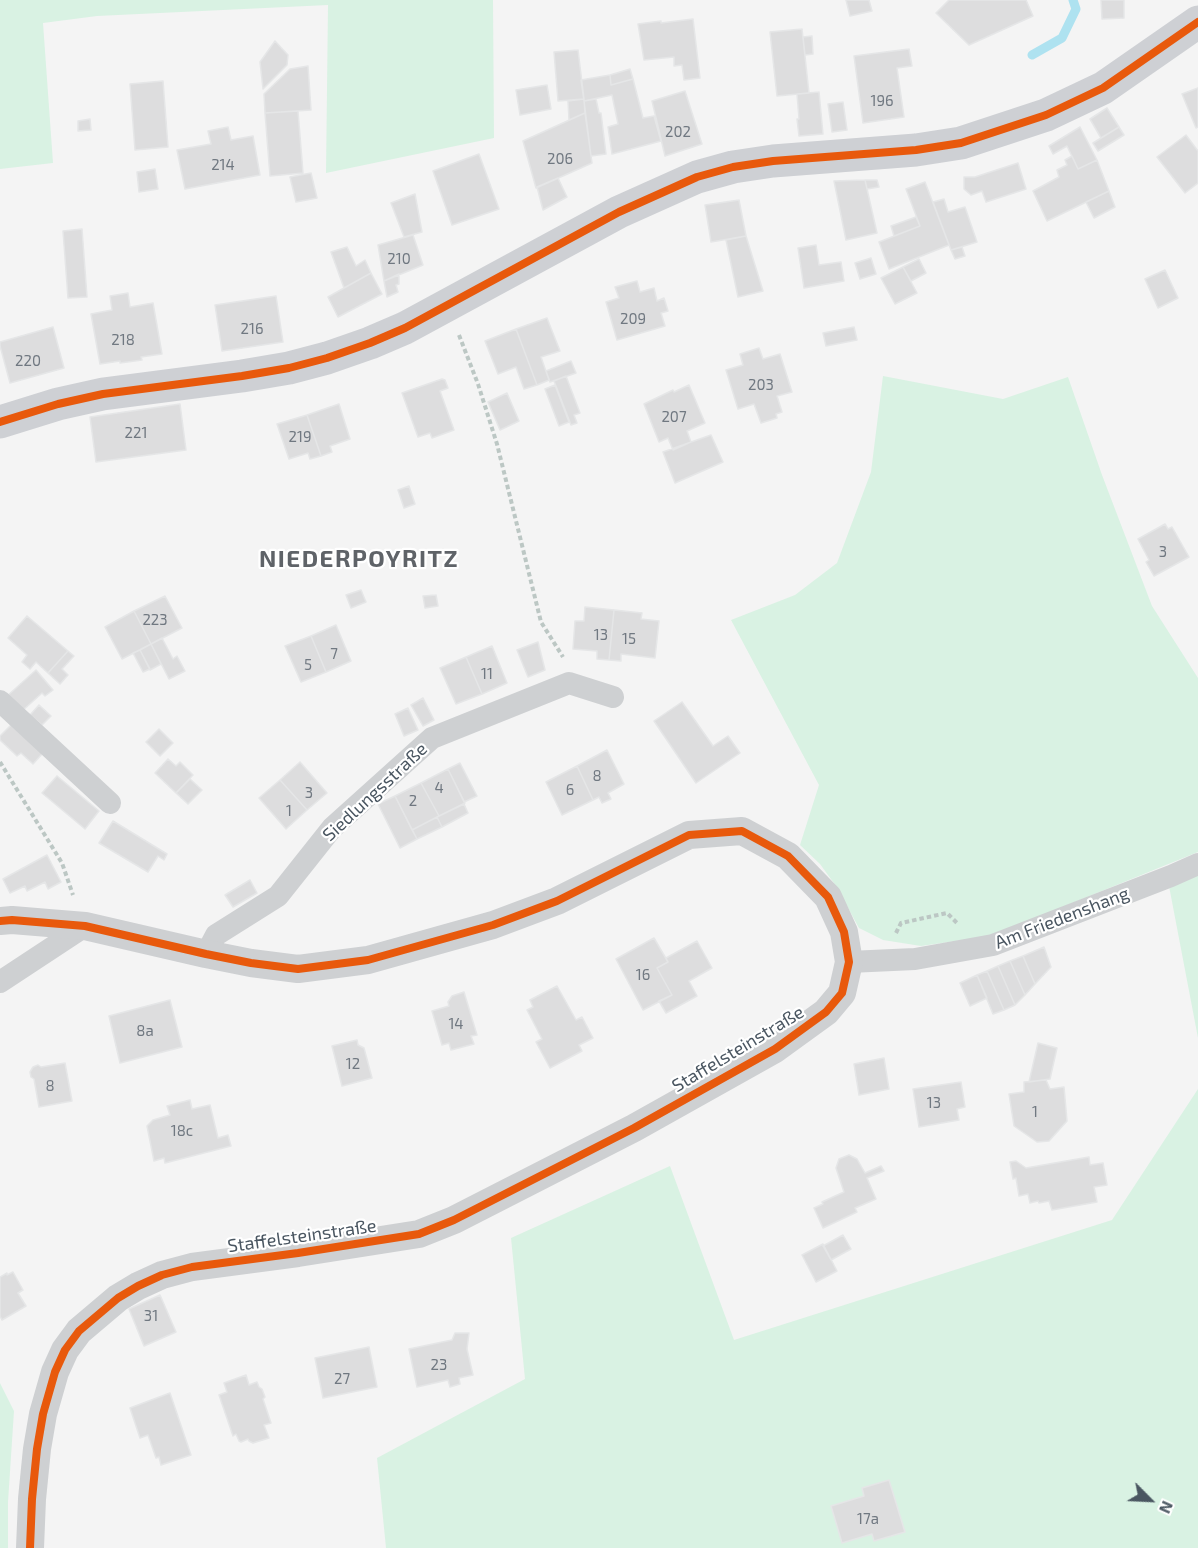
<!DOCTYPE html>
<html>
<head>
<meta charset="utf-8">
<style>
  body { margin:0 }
  #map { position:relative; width:1198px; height:1548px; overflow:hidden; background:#f4f4f4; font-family:"Exo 2",sans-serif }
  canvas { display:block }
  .north { position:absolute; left:1120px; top:1470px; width:60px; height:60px; -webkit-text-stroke:4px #fff; paint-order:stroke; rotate:114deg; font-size:16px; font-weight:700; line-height:24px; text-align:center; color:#4a5661 }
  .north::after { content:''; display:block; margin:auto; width:21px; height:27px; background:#4a5661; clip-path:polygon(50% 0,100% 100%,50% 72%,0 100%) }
</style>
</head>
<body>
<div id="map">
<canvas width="1198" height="1548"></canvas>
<div class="north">N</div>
</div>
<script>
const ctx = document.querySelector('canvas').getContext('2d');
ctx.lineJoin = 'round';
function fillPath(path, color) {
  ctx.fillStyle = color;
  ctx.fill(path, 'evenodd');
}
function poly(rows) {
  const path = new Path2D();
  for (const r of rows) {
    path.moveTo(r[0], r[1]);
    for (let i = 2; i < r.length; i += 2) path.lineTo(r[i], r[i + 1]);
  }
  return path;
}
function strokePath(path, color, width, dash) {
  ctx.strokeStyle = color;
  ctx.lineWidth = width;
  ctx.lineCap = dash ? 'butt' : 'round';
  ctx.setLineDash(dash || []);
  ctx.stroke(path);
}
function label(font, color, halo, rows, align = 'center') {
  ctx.font = font + ' "Exo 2",sans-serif';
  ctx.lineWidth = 4.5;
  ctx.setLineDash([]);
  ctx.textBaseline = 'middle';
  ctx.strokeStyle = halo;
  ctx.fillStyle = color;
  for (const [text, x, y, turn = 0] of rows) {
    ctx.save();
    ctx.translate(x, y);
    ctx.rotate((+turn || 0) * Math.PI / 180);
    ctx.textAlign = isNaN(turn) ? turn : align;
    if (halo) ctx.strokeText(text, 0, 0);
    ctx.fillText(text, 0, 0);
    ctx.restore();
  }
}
fillPath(poly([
  [0,0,493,0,494,138,326,173,328,5,97,16,43,23,53,163,0,169],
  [883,376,1003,399,1068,377,1102,475,1152,606,1198,678,1198,852,991,936,921,946,883,940,859,928,836,886,820,864,800,845,819,785,731,620,795,595,837,563,871,472],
  [1198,874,1198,1038,1169,886],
  [1198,1089,1198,1548,386,1548,377,1458,525,1379,511,1238,670,1166,734,1340,1112,1220],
  [0,1383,14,1411,8,1502,8,1548,0,1548]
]), '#d9f2e3');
strokePath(poly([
  [1032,55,1062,38,1076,9,1073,0]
]), '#aee2f0', 9);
const building = poly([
  [846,0,869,0,872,11,850,16,846,0],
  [949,0,1026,0,1033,16,969,45,936,13,949,0],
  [1101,0,1124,0,1124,18,1102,19,1101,0],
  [693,19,700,78,684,80,682,65,674,66,674,57,644,60,638,24,661,21,661,23,693,19],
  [802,29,809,93,777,96,770,32,802,29],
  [812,36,813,54,805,55,803,37,812,36],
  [275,41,288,55,287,65,263,89,260,62,275,41],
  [909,49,912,66,897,68,904,117,863,123,854,56,909,49],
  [578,50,584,99,558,101,554,52,578,50],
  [308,66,311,110,265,113,264,94,290,69,308,66],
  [630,69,633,79,611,85,610,75,630,69],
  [610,75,611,85,633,79,643,118,654,116,661,141,612,154,608,127,618,124,612,95,584,101,581,80,610,75],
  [163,81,168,147,135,150,130,84,163,81],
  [547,85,551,109,520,115,516,90,547,85],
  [1198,88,1198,127,1196,128,1182,94,1198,88],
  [685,91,702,144,665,156,652,101,685,91],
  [819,92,823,134,799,136,797,119,799,119,797,94,819,92],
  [584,99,585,113,569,120,568,101,584,99],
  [596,99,599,113,601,113,606,154,591,156,584,101,596,99],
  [843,102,847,130,832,132,828,104,843,102],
  [1107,108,1119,127,1101,138,1090,119,1107,108],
  [298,111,303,173,270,176,265,113,298,111],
  [585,113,592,163,536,188,523,141,585,113],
  [90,119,91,130,78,131,78,121,90,119],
  [228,127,231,140,253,136,260,175,185,189,177,150,211,144,208,131,228,127],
  [1080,127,1097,160,1078,169,1067,146,1053,154,1049,146,1080,127],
  [1119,127,1124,135,1098,151,1093,143,1119,127],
  [1186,135,1198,151,1198,183,1185,193,1157,157,1186,135],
  [479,154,499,209,452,225,433,171,479,154],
  [1072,156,1078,169,1097,160,1109,191,1047,221,1033,191,1059,177,1057,170,1067,165,1065,160,1072,156],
  [1018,163,1026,189,986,202,982,191,971,195,964,189,964,177,975,177,1018,163],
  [155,169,158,189,139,192,137,172,155,169],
  [311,173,317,198,296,202,290,177,311,173],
  [558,178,567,197,543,210,537,187,558,178],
  [865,180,877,233,846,240,834,181,865,180],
  [865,180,877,180,879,187,867,189,865,180],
  [925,182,949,245,889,269,879,242,920,226,906,189,925,182],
  [1109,191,1115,207,1094,218,1086,202,1109,191],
  [415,194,422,232,404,237,391,203,415,194],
  [944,199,948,212,965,207,977,242,951,250,933,202,944,199],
  [739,200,746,236,711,242,705,205,739,200],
  [916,217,920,226,894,236,891,226,916,217],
  [82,229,87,297,68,298,63,231,82,229],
  [413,235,423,265,384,281,378,245,413,235],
  [746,236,763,291,738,297,726,240,746,236],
  [816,245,819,265,841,262,844,281,804,288,798,248,816,245],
  [347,247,356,266,365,260,371,273,344,288,331,252,347,247],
  [962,247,965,256,955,259,951,250,962,247],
  [871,258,876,274,860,279,855,263,871,258],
  [919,259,926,273,911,281,903,267,919,259],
  [903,267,917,293,895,304,881,278,903,267],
  [1165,270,1178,298,1158,308,1145,279,1165,270],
  [371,273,382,294,338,317,328,297,371,273],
  [399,274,399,284,396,285,398,292,387,297,384,281,399,274],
  [637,281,640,292,654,288,657,301,664,298,668,311,661,313,665,326,617,340,606,302,619,298,615,287,637,281],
  [128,293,130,307,153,303,162,354,141,357,142,360,120,363,120,361,100,364,91,314,112,310,110,296,128,293],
  [276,296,283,342,222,351,215,305,276,296],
  [547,318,560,351,541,357,549,380,537,385,516,329,547,318],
  [53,327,64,368,10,383,0,346,0,342,53,327],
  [854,327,857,340,826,346,823,333,854,327],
  [516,329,537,385,524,389,516,367,498,374,485,341,516,329],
  [759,348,763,359,780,354,792,392,777,396,782,412,776,414,777,418,761,423,754,404,738,409,726,370,743,365,740,354,759,348],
  [571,361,576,373,550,382,546,371,571,361],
  [566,376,580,413,574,415,577,423,571,425,554,381,566,376],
  [442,379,445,380,448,388,440,391,454,430,432,438,430,433,418,437,402,393,442,379],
  [555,385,569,422,559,426,545,389,555,385],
  [689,385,705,423,687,431,691,442,673,450,668,438,659,442,644,404,673,390,674,392,689,385],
  [507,393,519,421,500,430,488,402,507,393],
  [180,404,186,450,96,462,90,417,180,404],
  [339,404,350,439,330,446,332,452,321,456,307,415,339,404],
  [307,415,321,456,310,459,308,453,289,459,277,424,307,415],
  [711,435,723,462,675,483,663,452,711,435],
  [409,486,415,504,404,508,398,490,409,486],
  [1165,524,1168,529,1172,527,1189,557,1154,576,1146,562,1149,560,1138,539,1165,524],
  [361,590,366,602,351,608,346,595,361,590],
  [436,595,438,606,425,608,423,596,436,595],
  [165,596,182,628,151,644,134,611,165,596],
  [585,607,614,610,609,660,597,659,597,651,573,649,575,621,584,621,585,607],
  [614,610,642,613,641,619,659,621,655,658,621,654,621,661,609,660,614,610],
  [134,611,151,644,122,659,105,627,134,611],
  [27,616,68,651,48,673,36,662,30,669,22,662,27,655,8,638,27,616],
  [336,625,351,661,326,672,311,636,336,625],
  [311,636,326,672,301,682,285,646,311,636],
  [162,638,173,659,177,656,185,671,169,679,151,644,162,638],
  [538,642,545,670,528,677,517,650,538,642],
  [151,644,161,664,150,670,140,650,151,644],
  [492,646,507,683,482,694,466,657,492,646],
  [140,650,150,669,143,672,133,653,140,650],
  [68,651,74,656,62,669,68,675,60,684,48,673,68,651],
  [466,657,482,694,456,704,440,668,466,657],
  [36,670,53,690,45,696,42,693,21,712,6,697,36,670],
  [423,698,434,720,423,726,411,705,423,698],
  [682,702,713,746,728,736,740,753,696,783,654,721,682,702],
  [39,705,51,716,42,725,30,715,39,705],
  [408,708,418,730,404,736,395,714,408,708],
  [11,725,43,753,33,764,21,753,17,756,0,740,0,736,11,725],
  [159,729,173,743,160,756,146,742,159,729],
  [607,750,624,784,608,793,611,799,602,803,599,797,593,800,577,766,607,750],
  [168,759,176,766,180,762,193,775,176,793,155,773,168,759],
  [300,762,327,793,307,810,280,780,300,762],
  [460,763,477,796,464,802,448,769,460,763],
  [577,766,593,800,562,815,546,782,577,766],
  [448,769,465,803,439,816,421,783,448,769],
  [57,776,99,811,85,829,42,793,57,776],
  [190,779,202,790,188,804,176,793,190,779],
  [280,780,307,810,286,829,259,798,280,780],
  [421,783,439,816,412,830,395,796,421,783],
  [395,796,417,839,400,848,378,804,395,796],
  [464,804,468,813,442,827,437,817,464,804],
  [437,817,442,827,417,839,412,830,437,817],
  [113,821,167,854,164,860,158,856,148,872,99,843,113,821],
  [47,855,61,882,48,889,45,882,27,891,25,886,10,893,3,879,47,855],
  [250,880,257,893,233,907,225,895,250,880],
  [654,938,668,962,657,968,672,995,643,1010,616,959,654,938],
  [697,941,712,968,689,981,697,996,666,1013,659,1001,672,995,657,968,668,962,666,958,697,941],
  [1044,947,1051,967,1035,984,1023,956,1044,947],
  [1023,956,1035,984,1025,995,1010,961,1023,956],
  [1010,961,1025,995,1015,1005,998,966,1010,961],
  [998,966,1015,1005,1004,1010,987,971,998,966],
  [987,971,1004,1010,993,1014,977,975,987,971],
  [977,975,987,998,970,1006,960,983,977,975],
  [557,986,576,1020,582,1017,593,1038,579,1045,582,1051,550,1068,536,1042,542,1039,527,1010,533,1007,530,1000,557,986],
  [464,992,477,1035,471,1036,474,1044,451,1050,449,1043,442,1045,432,1011,449,1006,448,1002,452,996,464,992],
  [170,1000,182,1047,120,1063,109,1016,170,1000],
  [357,1040,358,1045,364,1048,372,1078,342,1086,332,1046,357,1040],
  [1038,1043,1057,1048,1050,1079,1029,1082,1038,1043],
  [884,1058,889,1089,859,1095,854,1064,884,1058],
  [65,1063,72,1101,39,1107,34,1079,31,1077,30,1072,33,1067,38,1065,41,1067,65,1063],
  [1046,1080,1050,1089,1064,1087,1067,1121,1049,1141,1037,1142,1014,1126,1009,1094,1024,1092,1024,1082,1046,1080],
  [961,1082,965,1107,957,1109,959,1120,919,1127,913,1089,961,1082],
  [190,1100,192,1109,210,1105,218,1138,228,1135,231,1146,165,1163,164,1158,154,1161,147,1126,153,1120,170,1115,167,1106,190,1100],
  [849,1155,857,1159,865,1173,881,1166,884,1171,867,1178,876,1199,855,1208,857,1212,823,1228,814,1208,823,1204,822,1202,844,1192,836,1168,839,1159,849,1155],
  [1089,1157,1090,1165,1103,1163,1107,1185,1094,1187,1097,1202,1052,1210,1049,1201,1039,1203,1038,1201,1030,1203,1028,1194,1019,1196,1016,1178,1013,1179,1010,1162,1016,1161,1026,1168,1089,1157],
  [843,1235,851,1249,831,1260,823,1246,843,1235],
  [823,1244,837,1271,816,1282,802,1255,823,1244],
  [13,1272,23,1290,18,1293,26,1306,2,1320,0,1316,0,1277,7,1273,7,1275,13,1272],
  [160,1295,176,1332,144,1346,129,1309,160,1295],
  [455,1333,469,1333,467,1349,473,1375,459,1378,460,1384,450,1387,448,1380,417,1387,409,1349,452,1340,455,1333],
  [369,1347,377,1387,323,1398,315,1358,369,1347],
  [246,1375,249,1385,257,1382,259,1387,262,1389,265,1397,263,1399,271,1423,264,1425,269,1438,253,1443,249,1441,248,1439,241,1442,239,1441,236,1434,233,1436,219,1395,227,1392,224,1383,246,1375],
  [170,1393,191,1455,161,1465,159,1457,156,1458,148,1435,140,1438,130,1408,170,1393],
  [889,1480,905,1532,874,1541,872,1534,842,1543,831,1506,864,1496,862,1488,889,1480]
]);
fillPath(building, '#ddddde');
strokePath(building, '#e5e6e7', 1.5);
strokePath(poly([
  [459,335,478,384,497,444,541,622,563,657],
  [0,762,62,863,73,895],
  [896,933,901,923,947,913,958,924]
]), '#bcc7c4', 4, [4.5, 3]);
strokePath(poly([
  [0,701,110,803],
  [206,954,216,935,278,896,332,828,432,738,569,683,613,697],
  [849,962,915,959,993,945,1171,876,1198,864],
  [0,982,85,926]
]), '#ced0d2', 22);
strokePath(poly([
  [0,921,12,920,85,926,206,954,251,963,298,969,368,960,493,925,557,901,689,835,742,831,788,856,828,897,844,932,849,962,842,993,826,1012,775,1049,634,1128,454,1220,419,1234,298,1253,192,1267,162,1275,138,1286,118,1298,79,1331,65,1350,55,1372,43,1414,37,1449,32,1499,30,1548]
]), '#ced0d2', 28);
strokePath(poly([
  [0,422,58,404,103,394,242,376,289,368,327,358,370,343,405,328,619,212,697,177,733,167,773,161,916,150,961,143,1046,115,1103,88,1198,22]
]), '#ced0d4', 33);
strokePath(poly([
  [0,422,58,404,103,394,242,376,289,368,327,358,370,343,405,328,619,212,697,177,733,167,773,161,916,150,961,143,1046,115,1103,88,1198,22],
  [0,921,12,920,85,926,206,954,251,963,298,969,368,960,493,925,557,901,689,835,742,831,788,856,828,897,844,932,849,962,842,993,826,1012,775,1049,634,1128,454,1220,419,1234,298,1253,192,1267,162,1275,138,1286,118,1298,79,1331,65,1350,55,1372,43,1414,37,1449,32,1499,30,1548]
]), '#e8590c', 8);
label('15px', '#707881', null, [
  ["196",882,101],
  ["202",678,132],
  ["206",560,159],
  ["214",223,165],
  ["210",399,259],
  ["209",633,319],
  ["216",252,329],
  ["218",123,340],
  ["220",28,361],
  ["203",761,385],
  ["207",674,417],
  ["221",136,433],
  ["219",300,437],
  ["3",1163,552],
  ["223",155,620],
  ["13",601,635],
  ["15",629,639],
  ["7",334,654],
  ["5",308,665],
  ["11",487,674],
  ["8",597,776],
  ["4",439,788],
  ["6",570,790],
  ["3",309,793],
  ["2",413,801],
  ["1",289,811],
  ["16",643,975],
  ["14",456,1024],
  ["8a",145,1031],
  ["12",353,1064],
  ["8",50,1086],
  ["13",934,1103],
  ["1",1035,1112],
  ["18c",182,1131],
  ["31",151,1316],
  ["23",439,1365],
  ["27",342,1379],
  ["17a",868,1519]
]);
label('18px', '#4a5661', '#fff', [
  ["Siedlungsstraße",375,792,-43],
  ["Am Friedenshang",1062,918,-21],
  ["Staffelsteinstraße",738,1049,-31],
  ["Staffelsteinstraße",302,1236,-8]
]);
ctx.letterSpacing = '1.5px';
label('bold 24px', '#5f6368', '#fff', [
  ["NIEDERPOYRITZ",359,559]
]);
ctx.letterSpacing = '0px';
</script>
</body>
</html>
